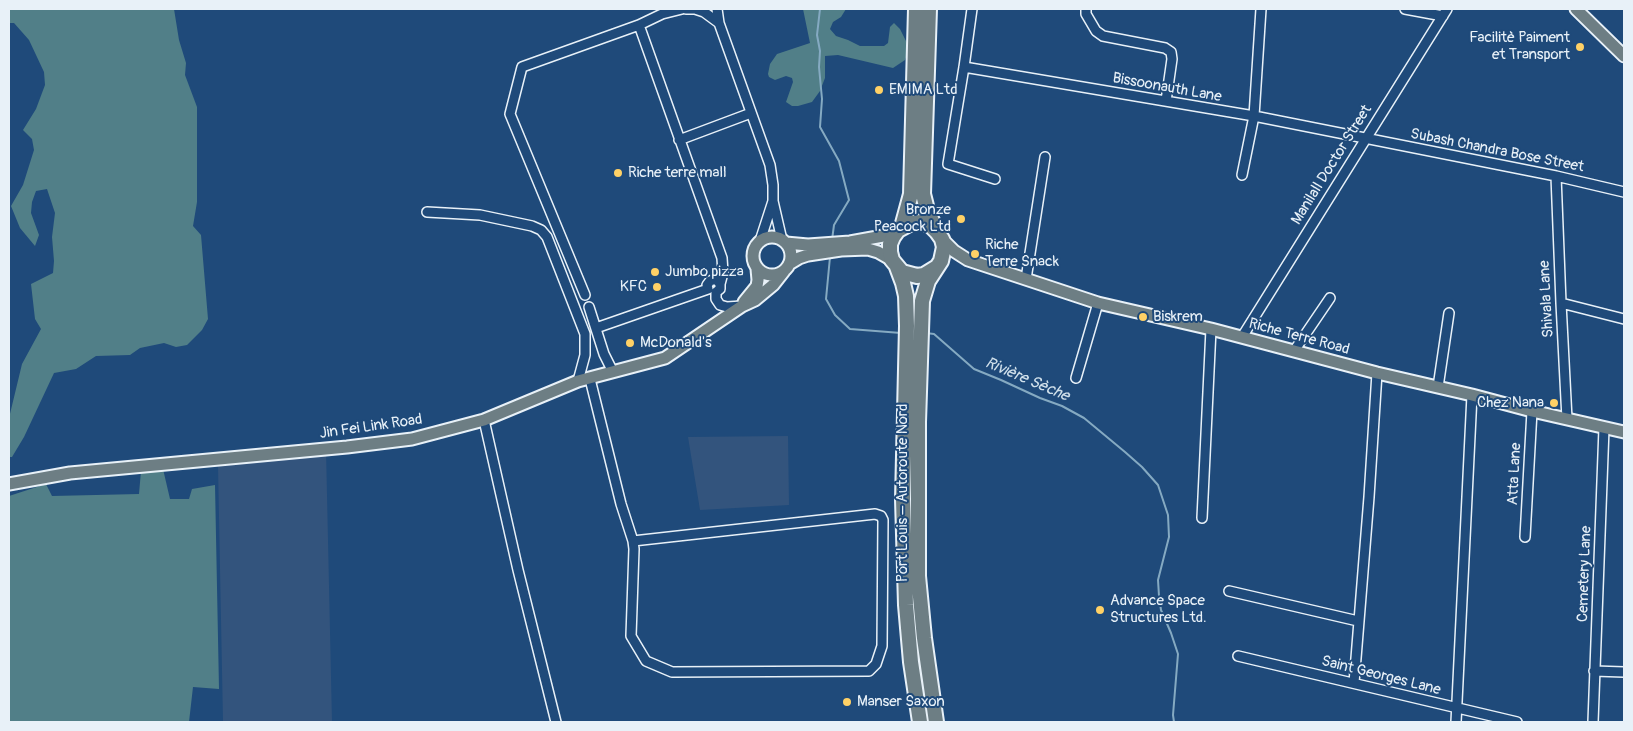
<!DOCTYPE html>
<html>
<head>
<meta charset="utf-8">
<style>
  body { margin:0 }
  #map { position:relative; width:1633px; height:731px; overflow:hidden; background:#1f4a7a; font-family:Pangolin,sans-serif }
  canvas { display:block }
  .frame { position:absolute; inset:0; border:10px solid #e8f1f8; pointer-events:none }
</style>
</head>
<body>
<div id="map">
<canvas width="1633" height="731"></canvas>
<div class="frame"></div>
</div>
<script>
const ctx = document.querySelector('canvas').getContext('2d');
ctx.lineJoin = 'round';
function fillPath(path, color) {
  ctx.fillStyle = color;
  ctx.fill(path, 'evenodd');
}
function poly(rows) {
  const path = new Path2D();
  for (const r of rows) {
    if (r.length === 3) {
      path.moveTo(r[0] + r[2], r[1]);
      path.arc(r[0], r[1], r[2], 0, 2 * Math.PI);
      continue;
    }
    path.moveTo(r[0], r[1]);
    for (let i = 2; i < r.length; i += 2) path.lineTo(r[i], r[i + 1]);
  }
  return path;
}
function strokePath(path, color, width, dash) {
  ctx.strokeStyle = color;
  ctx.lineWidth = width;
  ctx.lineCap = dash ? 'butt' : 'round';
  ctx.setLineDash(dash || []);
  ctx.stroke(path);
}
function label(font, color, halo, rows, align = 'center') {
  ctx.font = font + ' Pangolin,sans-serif';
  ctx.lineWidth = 4;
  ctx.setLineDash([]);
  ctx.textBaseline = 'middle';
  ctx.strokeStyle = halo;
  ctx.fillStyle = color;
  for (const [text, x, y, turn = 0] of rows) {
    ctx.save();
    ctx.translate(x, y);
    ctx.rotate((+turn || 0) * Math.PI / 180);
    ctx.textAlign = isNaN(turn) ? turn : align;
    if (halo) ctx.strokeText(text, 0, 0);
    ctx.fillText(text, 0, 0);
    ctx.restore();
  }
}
fillPath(poly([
  [788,436,789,505,700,510,688,437],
  [326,449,332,722,223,722,218,466]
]), '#33547d');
fillPath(poly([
  [9,9,174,9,179,40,186,63,185,75,197,107,197,202,193,226,201,235,208,319,202,330,187,345,176,347,164,343,140,348,130,355,96,356,76,369,54,373,24,437,12,457,9,457,9,418,22,364,41,329,35,319,31,284,53,273,54,261,52,237,55,213,47,189,36,191,32,202,31,213,39,235,35,246,20,228,11,206,23,185,34,150,32,139,23,130,36,109,45,85,44,72,29,40,14,23,9,23],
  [803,9,846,9,841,17,833,22,830,29,836,36,848,40,860,46,884,46,888,43,890,27,894,23,900,29,907,43,908,52,905,60,893,68,838,55,825,56,825,78,820,91,812,102,798,106,792,106,786,102,793,82,792,78,786,76,775,80,769,77,768,74,770,64,777,54,810,43],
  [163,469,170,499,189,499,192,489,215,485,219,689,193,687,189,722,9,722,9,496,46,484,52,496,139,494,141,471]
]), '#517f88');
strokePath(poly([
  [820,9,817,35,820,51,819,67,822,99,820,127,839,161,849,200,834,225,832,240],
  [830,257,826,299,835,315,850,329,901,333],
  [926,333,934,334,974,369,1001,380,1040,398,1062,406,1084,418,1125,452,1142,467,1158,485,1168,515,1169,537,1158,580,1159,596,1161,610,1171,633,1178,654,1173,715,1174,722]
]), '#85aac2', 2);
const minor = poly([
  [682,9,662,14,639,25,722,258,723,273,720,284],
  [686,9,695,9,704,12,719,23],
  [717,9,719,23,770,165,773,185,773,201,782,240],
  [972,9,964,67,948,164,995,179],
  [1086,9,1086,14,1096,31,1103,36,1165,48,1171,52,1172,59,1166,101],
  [1405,9,1443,16],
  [964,67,1254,116,1556,176,1624,192],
  [679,140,751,113],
  [1242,175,1254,116,1261,9],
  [1556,176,1561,303,1567,419],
  [427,212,480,215,532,226,541,230,547,237,585,334,585,355,578,381],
  [760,241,773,201],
  [1026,279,1045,157],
  [708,289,707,285,710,281,713,280,717,280,720,284,720,289,716,292,716,299,720,305,727,307,742,306],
  [585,295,510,114,522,67,639,25],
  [1561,303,1624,319],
  [589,307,604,354,613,372],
  [596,328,708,289],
  [1242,337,1447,9],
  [1294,351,1330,298],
  [1076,378,1098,303],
  [590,379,621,504,633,541,634,549,631,636,646,661,672,672,869,671,876,664,882,646,883,520,881,516,875,514,633,541],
  [1438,387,1449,313],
  [484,420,518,570,556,722],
  [1202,518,1211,329],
  [1525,537,1532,411],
  [1229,591,1358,621],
  [1238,656,1517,722],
  [1594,671,1624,672],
  [1354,683,1369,497,1377,373],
  [1456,722,1472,395],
  [1593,722,1604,428]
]);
const major = poly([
  [1576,9,1624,56],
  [772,256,19],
  [942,239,954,251,968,260,1098,303,1211,329,1377,373,1472,395,1532,411,1624,432],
  [786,243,808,245,850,242,883,236,898,230],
  [789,264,799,258,808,255,841,250,868,249,878,252,892,260],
  [744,302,757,286,758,280,757,269],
  [9,484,70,473,347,447,412,439,484,420,578,381,665,358,742,306,755,300,773,285,784,271]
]);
const highway = poly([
  [929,9,923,194,927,210,937,232],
  [902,227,911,194,916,9],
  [897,267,903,283,906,296,907,326,903,499,906,605,911,662,920,722],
  [936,722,924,638,918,576,918,422,922,301,928,281,941,261,944,247,942,239,937,232,930,225,921,222,911,223,898,230,893,237,890,244,890,252,892,260,902,272,917,276,924,275,937,267]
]);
strokePath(minor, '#e8f1f8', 12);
strokePath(major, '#e8f1f8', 15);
strokePath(highway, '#e8f1f8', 18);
strokePath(minor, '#1f4a7a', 9);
strokePath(major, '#6d7e84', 11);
strokePath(highway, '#6d7e84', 14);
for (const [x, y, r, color] of [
  [1580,47,5,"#ffd166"],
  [879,90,5,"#ffd166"],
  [618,173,5,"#ffd166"],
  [961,219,5,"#ffd166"],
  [975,254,5,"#ffd166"],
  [655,272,5,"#ffd166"],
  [657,287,5,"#ffd166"],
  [1143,317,5,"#ffd166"],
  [630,343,5,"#ffd166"],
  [1554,403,5,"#ffd166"],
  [1100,610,5,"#ffd166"],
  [847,702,5,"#ffd166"]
]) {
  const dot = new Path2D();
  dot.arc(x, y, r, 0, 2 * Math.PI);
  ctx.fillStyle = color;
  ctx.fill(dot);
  strokePath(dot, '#1f4a7a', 2);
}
label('15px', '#e8f1f8', '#1f4a7a', [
  ["Facilitè Paiment",1570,38,"right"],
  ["et Transport",1570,55,"right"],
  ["EMIMA Ltd",889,90],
  ["Riche terre mall",628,173],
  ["Bronze",951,210,"right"],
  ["Peacock Ltd",951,227,"right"],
  ["Riche",985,245],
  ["Terre Snack",985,262],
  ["Jumbo pizza",665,272],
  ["KFC",647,287,"right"],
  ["Biskrem",1153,317],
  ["McDonald's",640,343],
  ["Chez Nana",1544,403,"right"],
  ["Advance Space",1110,601],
  ["Structures Ltd.",1110,618],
  ["Manser Saxon",857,702]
], 'left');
label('15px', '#e8f1f8', '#1f4a7a', [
  ["Bissoonauth Lane",1167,88,10],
  ["Subash Chandra Bose Street",1497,151,11],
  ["Manilall Doctor Street",1332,165,-58],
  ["Shivala Lane",1547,299,-93],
  ["Riche Terre Road",1299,337,15],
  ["Jin Fei Link Road",371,427,-8],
  ["Atta Lane",1515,474,-87],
  ["Port Louis – Autoroute Nord",903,493,-90],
  ["Cemetery Lane",1585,574,-88],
  ["Saint Georges Lane",1381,676,14]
]);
label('italic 16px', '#cfdfea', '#1f4a7a', [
  ["Rivière Sèche",1027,380,23]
]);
</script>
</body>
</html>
